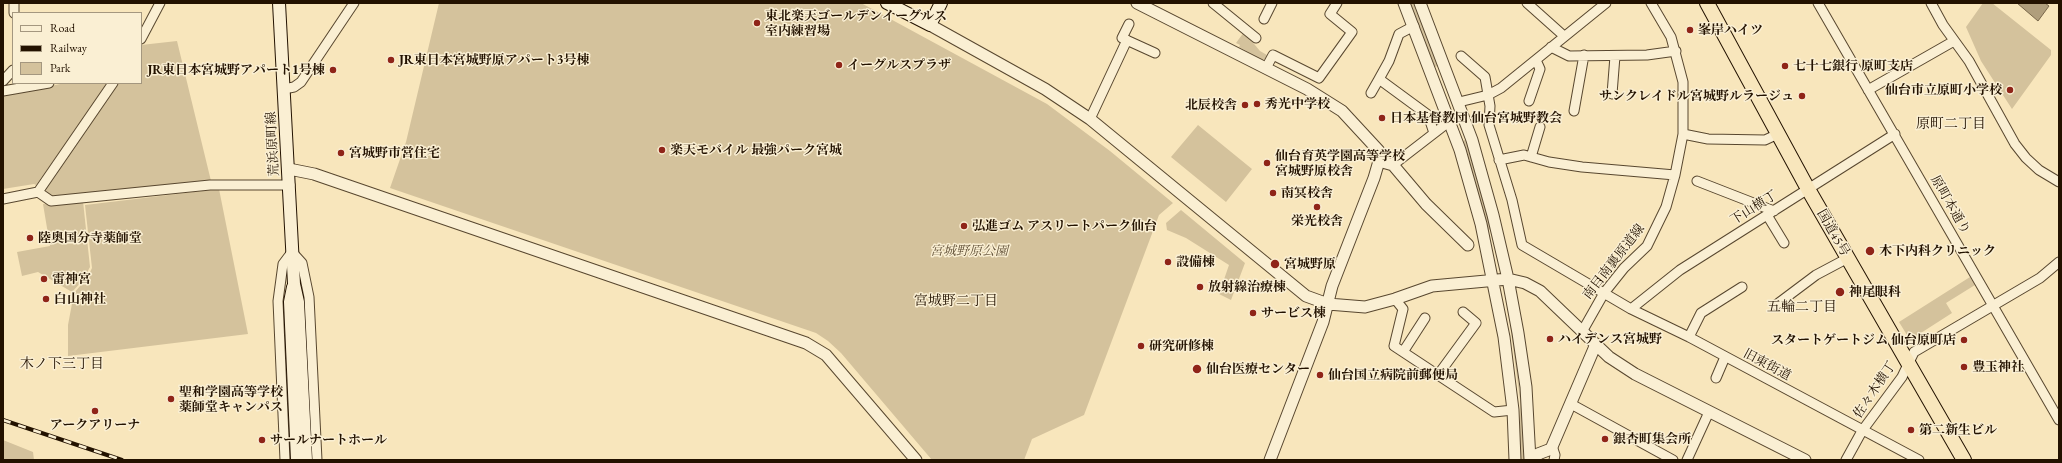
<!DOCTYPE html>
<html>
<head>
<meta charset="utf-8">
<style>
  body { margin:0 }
  #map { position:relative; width:2062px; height:463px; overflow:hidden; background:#f8e6bc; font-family:"EB Garamond",serif }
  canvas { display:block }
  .frame { position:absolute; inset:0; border:4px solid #231200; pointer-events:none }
  .legend { position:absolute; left:12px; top:12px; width:130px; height:72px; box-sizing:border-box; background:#faefd3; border:1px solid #a4977f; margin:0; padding:5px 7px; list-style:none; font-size:12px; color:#231200 }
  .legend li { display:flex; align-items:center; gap:8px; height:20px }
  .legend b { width:20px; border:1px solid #a4977f }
</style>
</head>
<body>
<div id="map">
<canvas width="2062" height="463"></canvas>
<div class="frame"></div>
<ul class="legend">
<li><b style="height:5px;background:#faefd3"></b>Road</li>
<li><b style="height:5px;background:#231200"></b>Railway</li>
<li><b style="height:11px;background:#d4c29c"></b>Park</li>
</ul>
</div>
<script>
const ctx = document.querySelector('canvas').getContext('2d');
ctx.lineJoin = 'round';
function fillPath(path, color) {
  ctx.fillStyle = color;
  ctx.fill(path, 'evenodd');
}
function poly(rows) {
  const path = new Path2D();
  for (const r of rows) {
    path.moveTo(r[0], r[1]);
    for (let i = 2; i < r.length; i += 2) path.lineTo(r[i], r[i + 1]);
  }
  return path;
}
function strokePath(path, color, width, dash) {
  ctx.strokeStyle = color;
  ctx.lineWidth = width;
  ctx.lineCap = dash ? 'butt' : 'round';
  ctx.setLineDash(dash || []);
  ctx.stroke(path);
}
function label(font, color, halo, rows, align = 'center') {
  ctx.font = font + ' "EB Garamond","Noto Serif JP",serif';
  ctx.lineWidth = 3;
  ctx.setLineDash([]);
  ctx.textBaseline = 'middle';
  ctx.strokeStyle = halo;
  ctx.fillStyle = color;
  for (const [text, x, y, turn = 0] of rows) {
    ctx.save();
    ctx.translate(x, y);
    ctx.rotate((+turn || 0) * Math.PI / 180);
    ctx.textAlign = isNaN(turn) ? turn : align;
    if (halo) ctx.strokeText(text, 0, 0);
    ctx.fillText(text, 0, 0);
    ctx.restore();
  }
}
fillPath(poly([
  [439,3,861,3,1047,104,1110,151,1173,203,1159,215,1084,415,1032,439,1024,460,932,460,841,353,828,341,816,333,390,188,406,142],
  [1409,3,1416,3,1440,65,1435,67],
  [1983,3,1992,3,2051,50,2051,55,2012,109,1981,61,1966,27],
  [1244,32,1260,51,1267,55,1268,58,1262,60,1239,47,1240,45,1236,43],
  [177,41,211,181,50,196,45,190,116,83,141,83,141,45],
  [65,83,109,83,36,185,34,184,3,189,3,96],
  [1198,125,1252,169,1226,202,1171,157],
  [1467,139,1480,180,1490,229,1488,230,1463,141],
  [219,189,248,334,68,356,68,325,74,293,87,278,92,268,85,205],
  [83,201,90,267,83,280,72,292,38,272,22,276,17,252,50,246,43,204],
  [1181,210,1245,263,1231,300,1219,294,1229,265,1186,238,1167,230,1166,223],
  [1970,277,1975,285,1946,303,1952,313,1910,340,1899,322],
  [1510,324,1512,324,1521,401,1525,460,1520,460,1520,400],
  [3,440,33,452,34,460,3,460]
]), '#d4c29c');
const water = poly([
  [2017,3,2045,3,2049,6,2038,21,2017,3]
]);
fillPath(water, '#b09e7c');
strokePath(water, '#78664a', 1);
const minor = poly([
  [14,3,14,13],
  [1213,3,1256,38],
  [1527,3,1564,36],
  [1818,3,2059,420],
  [1931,3,1943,25,1969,61,2015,144,2026,158,2039,170,2059,182],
  [1264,19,1272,3],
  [1129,24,1122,38,1155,53],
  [1414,26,1399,34,1389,61,1379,79,1428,115,1434,133],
  [141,39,160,3],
  [1551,47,1569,56,1647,55,1676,51],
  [1461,56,1485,77,1490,106,1489,125,1512,200,1522,245,1631,309,1689,337,1919,460],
  [1266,68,1273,55,1319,78,1352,32,1330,14,1337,3],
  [3,81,13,70],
  [284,89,294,87,301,82,354,3],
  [1868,90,1954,41],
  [3,91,49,83],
  [1371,93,1379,79],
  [1612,94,1615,56],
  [1529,101,1540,69,1536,60],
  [1459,102,1488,95,1501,88,1606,3],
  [1574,111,1584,55],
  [1090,119,1127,40],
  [1683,134,1708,139,1765,140,1778,134],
  [1531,157,1540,127],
  [1499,160,1524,155,1549,162,1582,167,1675,175],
  [1393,165,1450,121],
  [1697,181,1774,211],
  [38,192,113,83],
  [3,199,38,192,51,201,210,185,290,185],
  [1767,215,1784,243],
  [1395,299,1403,309,1394,346,1494,412,1513,410],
  [1776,305,1816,275,1848,258],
  [1631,309,1680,270,1895,134],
  [1583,330,1604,293,1624,268,1647,246,1666,207,1675,175,1683,134,1683,82,1671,37,1651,3],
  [1689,337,1701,313,1742,287],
  [1403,352,1425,318],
  [1438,375,1476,323,1463,312],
  [1716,378,1725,357],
  [1571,404,1673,460],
  [1552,446,1555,455,1554,460],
  [285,460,278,301,283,264,292,252,302,263,309,297,317,460],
  [1687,460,1709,412],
  [1846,460,1862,431,1902,377,1914,352,2040,278,2059,262]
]);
const tertiary = poly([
  [1137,3,1307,89,1342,111,1379,151,1379,161,1374,178,1332,286,1323,322,1270,460],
  [1404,3,1460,150,1481,224,1504,337,1513,410,1515,460],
  [1420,3,1472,140,1493,215,1508,279,1518,333,1526,387,1530,460],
  [930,25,1045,89,1090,119,1306,296,1328,304,1365,307,1395,299,1432,286,1508,279,1525,283,1540,291,1609,357,1635,374,1805,460],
  [1379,161,1393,165,1426,204,1468,245],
  [289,169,314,174,806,343,826,355,916,460],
  [1535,460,1538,454,1551,449,1596,344]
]);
const secondary = poly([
  [279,3,294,284,298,302,306,460],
  [887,3,930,25,941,3],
  [293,287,290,302,297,460]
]);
const trunk = poly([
  [1707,3,1808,189,1964,460]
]);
strokePath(minor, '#58472f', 11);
strokePath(tertiary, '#58472f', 13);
strokePath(secondary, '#231200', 14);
strokePath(trunk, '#231200', 16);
strokePath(minor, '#faefd3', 9);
strokePath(tertiary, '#faefd3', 11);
strokePath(secondary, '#faefd3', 12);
strokePath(trunk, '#f8e6bc', 14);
const rail = poly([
  [3,420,122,460]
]);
strokePath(rail, '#231200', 4);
strokePath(rail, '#faefd3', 2.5, [8]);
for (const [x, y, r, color] of [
  [757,23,4,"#8f2418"],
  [1690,30,4,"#8f2418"],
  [391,60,4,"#8f2418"],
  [839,65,4,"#8f2418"],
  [1785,66,4,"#8f2418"],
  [333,70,4,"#8f2418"],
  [2010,90,4,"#8f2418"],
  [1802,96,4,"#8f2418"],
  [1257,104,4,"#8f2418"],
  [1245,105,4,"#8f2418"],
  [1382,118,4,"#8f2418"],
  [662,150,4,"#8f2418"],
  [341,153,4,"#8f2418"],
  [1267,163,4,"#8f2418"],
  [1273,193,4,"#8f2418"],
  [1317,207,4,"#8f2418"],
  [964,226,4,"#8f2418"],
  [30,238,4,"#8f2418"],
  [1870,251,5,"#8f2418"],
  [1168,262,4,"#8f2418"],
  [1275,264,5,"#8f2418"],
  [44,279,4,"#8f2418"],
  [1200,287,4,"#8f2418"],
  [1840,292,5,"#8f2418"],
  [46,299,4,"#8f2418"],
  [1253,313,4,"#8f2418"],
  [1550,339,4,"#8f2418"],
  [1964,340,4,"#8f2418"],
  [1141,346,4,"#8f2418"],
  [1964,367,4,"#8f2418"],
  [1197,369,5,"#8f2418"],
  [1320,375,4,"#8f2418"],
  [171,399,4,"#8f2418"],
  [95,411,4,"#8f2418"],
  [1911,430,4,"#8f2418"],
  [1605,439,4,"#8f2418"],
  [262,440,4,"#8f2418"]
]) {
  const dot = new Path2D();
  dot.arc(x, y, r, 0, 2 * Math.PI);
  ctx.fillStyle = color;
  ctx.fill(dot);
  strokePath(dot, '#faefd3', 1.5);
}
label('bold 13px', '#231200', '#faefd3', [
  ["東北楽天ゴールデンイーグルス",765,16],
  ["室内練習場",765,31],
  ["峯岸ハイツ",1698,30],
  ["JR東日本宮城野原アパート3号棟",399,60],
  ["イーグルスプラザ",847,65],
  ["七十七銀行 原町支店",1793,66],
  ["JR東日本宮城野アパート1号棟",325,70,"right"],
  ["仙台市立原町小学校",2002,90,"right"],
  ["サンクレイドル宮城野ルラージュ",1794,96,"right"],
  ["秀光中学校",1265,104],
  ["北辰校舎",1237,105,"right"],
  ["日本基督教団 仙台宮城野教会",1390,118],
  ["楽天モバイル 最強パーク宮城",670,150],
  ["宮城野市営住宅",349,153],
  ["仙台育英学園高等学校",1275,156],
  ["宮城野原校舎",1275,171],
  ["南冥校舎",1281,193],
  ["栄光校舎",1317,221,"center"],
  ["弘進ゴム アスリートパーク仙台",972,226],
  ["陸奥国分寺薬師堂",38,238],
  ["木下内科クリニック",1879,251],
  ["設備棟",1176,262],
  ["宮城野原",1284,264],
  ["雷神宮",52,279],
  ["放射線治療棟",1208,287],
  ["神尾眼科",1849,292],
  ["白山神社",54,299],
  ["サービス棟",1261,313],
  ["ハイデンス宮城野",1558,339],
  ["スタートゲートジム 仙台原町店",1956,340,"right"],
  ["研究研修棟",1149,346],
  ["豊玉神社",1972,367],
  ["仙台医療センター",1206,369],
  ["仙台国立病院前郵便局",1328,375],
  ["聖和学園高等学校",179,392],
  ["薬師堂キャンパス",179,407],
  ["アークアリーナ",95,425,"center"],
  ["第二新生ビル",1919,430],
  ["銀杏町集会所",1613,439],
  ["サールナートホール",270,440]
], 'left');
label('13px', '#231200', '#faefd3', [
  ["荒浜原町線",273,144,-93],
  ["原町本通り",1950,205,60],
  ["下山横丁",1754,208,-32],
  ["国道45号",1833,233,60],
  ["南目南裏原道線",1614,262,-52],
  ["旧東街道",1767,365,28],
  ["佐々木横丁",1875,390,-56]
]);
label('italic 13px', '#615037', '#faefd3', [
  ["宮城野原公園",969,251]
]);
label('14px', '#231200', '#faefd3', [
  ["原町二丁目",1951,124],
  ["宮城野二丁目",956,301],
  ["五輪二丁目",1802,307],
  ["木ノ下三丁目",62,364]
]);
</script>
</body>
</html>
